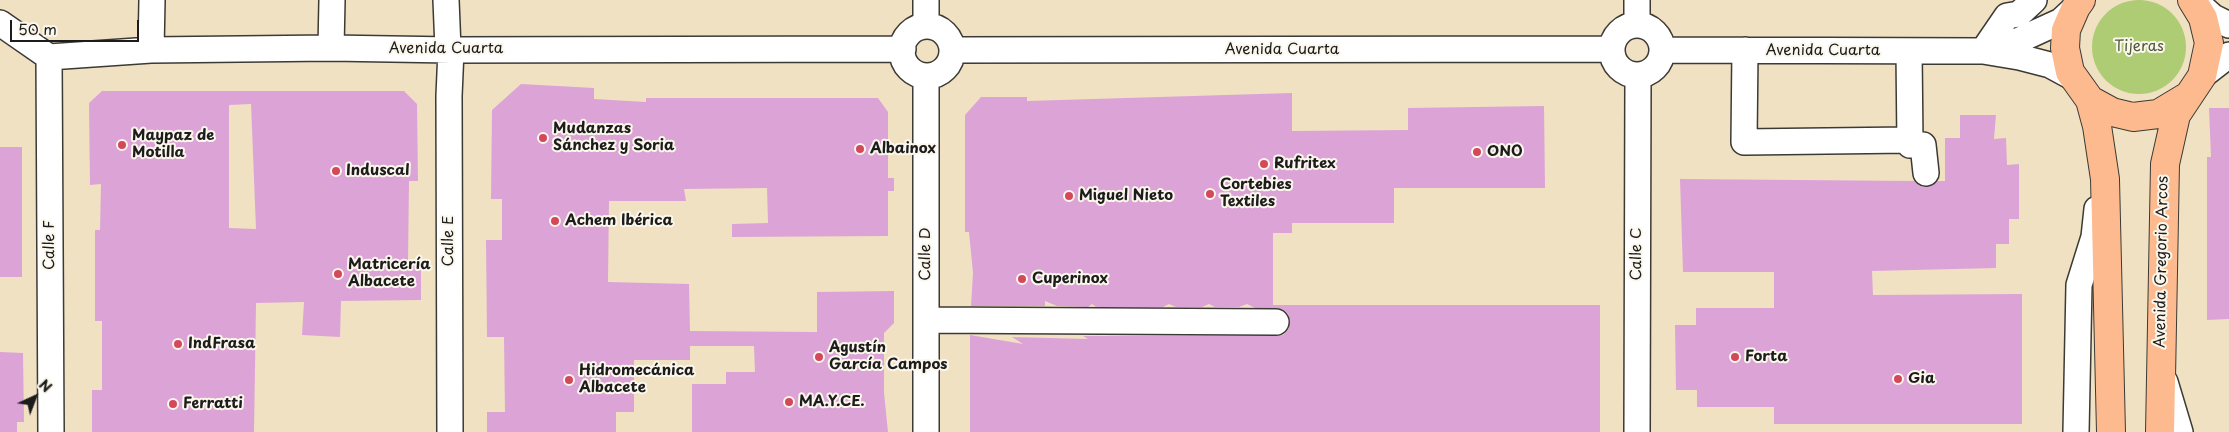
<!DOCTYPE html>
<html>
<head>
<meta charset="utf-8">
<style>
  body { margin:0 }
  #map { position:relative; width:2229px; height:432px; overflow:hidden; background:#f0e1c3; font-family:"Playpen Sans",sans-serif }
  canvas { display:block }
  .north { position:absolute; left:10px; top:372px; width:50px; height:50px; -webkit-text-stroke:4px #fbf7ec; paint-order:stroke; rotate:43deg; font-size:14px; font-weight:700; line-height:20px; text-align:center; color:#1c1c1c }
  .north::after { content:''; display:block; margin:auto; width:18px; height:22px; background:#1c1c1c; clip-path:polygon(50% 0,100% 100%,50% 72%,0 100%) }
  .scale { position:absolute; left:10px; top:20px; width:129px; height:22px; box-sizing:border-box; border:2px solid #1c1c1c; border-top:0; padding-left:6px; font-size:15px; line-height:18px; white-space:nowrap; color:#1c1c1c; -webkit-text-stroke:4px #fbf7ec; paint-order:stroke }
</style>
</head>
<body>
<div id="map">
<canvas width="2229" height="432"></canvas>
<div class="north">N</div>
<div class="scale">50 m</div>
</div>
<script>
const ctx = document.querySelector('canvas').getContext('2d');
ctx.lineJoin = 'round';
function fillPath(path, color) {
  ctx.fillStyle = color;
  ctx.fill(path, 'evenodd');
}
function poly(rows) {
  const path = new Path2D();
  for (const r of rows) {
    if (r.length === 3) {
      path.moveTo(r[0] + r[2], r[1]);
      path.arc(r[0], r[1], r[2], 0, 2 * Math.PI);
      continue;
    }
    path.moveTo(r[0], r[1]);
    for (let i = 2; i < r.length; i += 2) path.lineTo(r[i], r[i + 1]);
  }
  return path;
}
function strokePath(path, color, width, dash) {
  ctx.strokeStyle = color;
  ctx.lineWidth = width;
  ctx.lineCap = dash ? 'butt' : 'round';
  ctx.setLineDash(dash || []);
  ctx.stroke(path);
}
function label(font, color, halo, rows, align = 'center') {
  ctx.font = font + ' "Playpen Sans",sans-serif';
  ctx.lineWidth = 4;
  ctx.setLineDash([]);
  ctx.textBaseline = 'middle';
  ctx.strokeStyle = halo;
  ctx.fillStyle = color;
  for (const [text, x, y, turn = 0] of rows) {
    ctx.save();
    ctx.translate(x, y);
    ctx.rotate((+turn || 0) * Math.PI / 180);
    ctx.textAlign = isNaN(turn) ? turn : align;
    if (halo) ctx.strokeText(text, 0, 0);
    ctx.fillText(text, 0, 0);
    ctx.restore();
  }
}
fillPath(poly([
  [2139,47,47]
]), '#adcc73');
fillPath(poly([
  [521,84,594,88,594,99,646,102,646,98,878,98,888,112,888,178,894,178,894,191,888,191,888,236,732,237,732,224,768,223,767,188,684,189,686,201,609,201,608,282,689,284,690,331,817,332,817,292,894,291,894,323,884,333,884,393,888,432,692,432,692,384,726,384,726,372,755,372,754,346,690,346,690,360,634,360,634,412,616,412,616,432,487,432,487,412,505,412,504,337,487,337,486,240,502,240,502,199,491,199,492,110],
  [102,91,404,91,417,104,418,181,409,181,408,261,421,261,421,300,341,301,340,337,302,335,304,302,256,303,254,432,92,432,92,390,102,390,102,321,95,321,95,230,100,230,101,184,90,185,89,103],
  [251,104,256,229,229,228,229,105],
  [1292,93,1292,131,1408,130,1408,108,1544,106,1545,188,1394,188,1394,223,1292,223,1292,233,1273,233,1273,305,1600,305,1600,432,970,432,970,335,1023,344,1012,337,1088,339,1083,336,1276,336,1283,335,1288,330,1290,322,1288,314,1283,309,1255,308,1247,304,1239,307,1215,307,1209,304,1202,307,1176,307,1169,304,1163,307,1096,307,1092,304,1088,307,1057,306,1045,301,1045,306,971,306,973,273,969,232,965,232,965,115,981,97,1027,97,1027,101],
  [2209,108,2229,108,2229,319,2207,320,2207,157,2211,157],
  [1960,115,1996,115,1994,139,2006,138,2007,165,2019,164,2019,219,2009,219,2009,244,1996,244,1996,268,1872,271,1873,295,2022,294,2022,424,1774,424,1774,407,1697,407,1697,390,1676,390,1675,325,1696,325,1696,308,1774,308,1774,272,1683,272,1680,179,1914,181,1920,186,1928,187,1938,181,1945,181,1945,138,1960,138],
  [0,147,22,147,22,277,0,277],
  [0,352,23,353,24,422,17,422,17,432,0,432]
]), '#dca3d7');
const minor = poly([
  [446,0,448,49],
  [926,0,926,26],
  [2194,0,2213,17,2229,25],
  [0,23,49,57,151,50,331,48,451,50,903,49],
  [1637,24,1637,0],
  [1637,50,25],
  [927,51,25],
  [331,48,332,0],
  [1990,49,2015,42,2061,21,2076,7],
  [151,50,152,0],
  [952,50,1612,49],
  [1663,50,1983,51,2019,57,2050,65,2074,78],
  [1745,50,1744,142,1909,140],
  [1909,51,1910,145,1923,145,1926,173],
  [1983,51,2007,16,2019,14,2034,0],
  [49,57,51,432],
  [2202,76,2229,55],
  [926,320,1276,322],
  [2165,382,2180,432],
  [450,432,449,96,451,50],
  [926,432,926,76],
  [1637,432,1638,76],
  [2076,432,2079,285,2094,237,2097,209]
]);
const major = poly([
  [2081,0,2076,7,2066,30,2065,48,2070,72,2090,100,2112,112,2133,117,2158,114,2188,96],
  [2090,100,2097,126,2105,179,2111,432],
  [2160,432,2165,164,2176,115,2202,76,2209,43,2203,18,2192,0]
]);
strokePath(minor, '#3c3a35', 28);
strokePath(major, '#3c3a35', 30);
strokePath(minor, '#fff', 25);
strokePath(major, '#fcba8e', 28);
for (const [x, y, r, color] of [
  [543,138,5,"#d1495b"],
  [122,145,5,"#d1495b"],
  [860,149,5,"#d1495b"],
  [1477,152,5,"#d1495b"],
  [1264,164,5,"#d1495b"],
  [336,171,5,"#d1495b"],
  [1210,194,5,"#d1495b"],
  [1069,196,5,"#d1495b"],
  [555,221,5,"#d1495b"],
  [338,274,5,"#d1495b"],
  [1022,279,5,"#d1495b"],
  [178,344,5,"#d1495b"],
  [819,357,5,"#d1495b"],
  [1735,357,5,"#d1495b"],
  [1898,379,5,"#d1495b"],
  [569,380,5,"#d1495b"],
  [789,402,5,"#d1495b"],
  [173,404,5,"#d1495b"]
]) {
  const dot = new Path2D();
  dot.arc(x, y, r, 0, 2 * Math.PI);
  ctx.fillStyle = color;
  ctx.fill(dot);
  strokePath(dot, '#fbf7ec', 2);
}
label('15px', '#4f5a3a', '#fbf7ec', [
  ["Tijeras",2139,47]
]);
label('15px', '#1c1c1c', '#fbf7ec', [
  ["Avenida Cuarta",446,49],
  ["Avenida Cuarta",1282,50],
  ["Avenida Cuarta",1823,51],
  ["Calle E",449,241,-90],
  ["Calle F",50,245,-90],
  ["Calle D",926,254,-90],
  ["Calle C",1637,254,-90],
  ["Avenida Gregorio Arcos",2162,262,-89]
]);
label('bold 15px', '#1c1c1c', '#fbf7ec', [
  ["Mudanzas",553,129],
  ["Sánchez y Soria",553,146],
  ["Maypaz de",132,136],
  ["Motilla",132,153],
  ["Albainox",870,149],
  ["ONO",1487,152],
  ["Rufritex",1274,164],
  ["Induscal",346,171],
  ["Cortebies",1220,185],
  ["Textiles",1220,202],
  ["Miguel Nieto",1079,196],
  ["Achem Ibérica",565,221],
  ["Matricería",348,265],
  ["Albacete",348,282],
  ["Cuperinox",1032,279],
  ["IndFrasa",188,344],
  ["Agustín",829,348],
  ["García Campos",829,365],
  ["Forta",1745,357],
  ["Hidromecánica",579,371],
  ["Albacete",579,388],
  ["Gia",1908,379],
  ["MA.Y.CE.",799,402],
  ["Ferratti",183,404]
], 'left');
</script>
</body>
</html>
